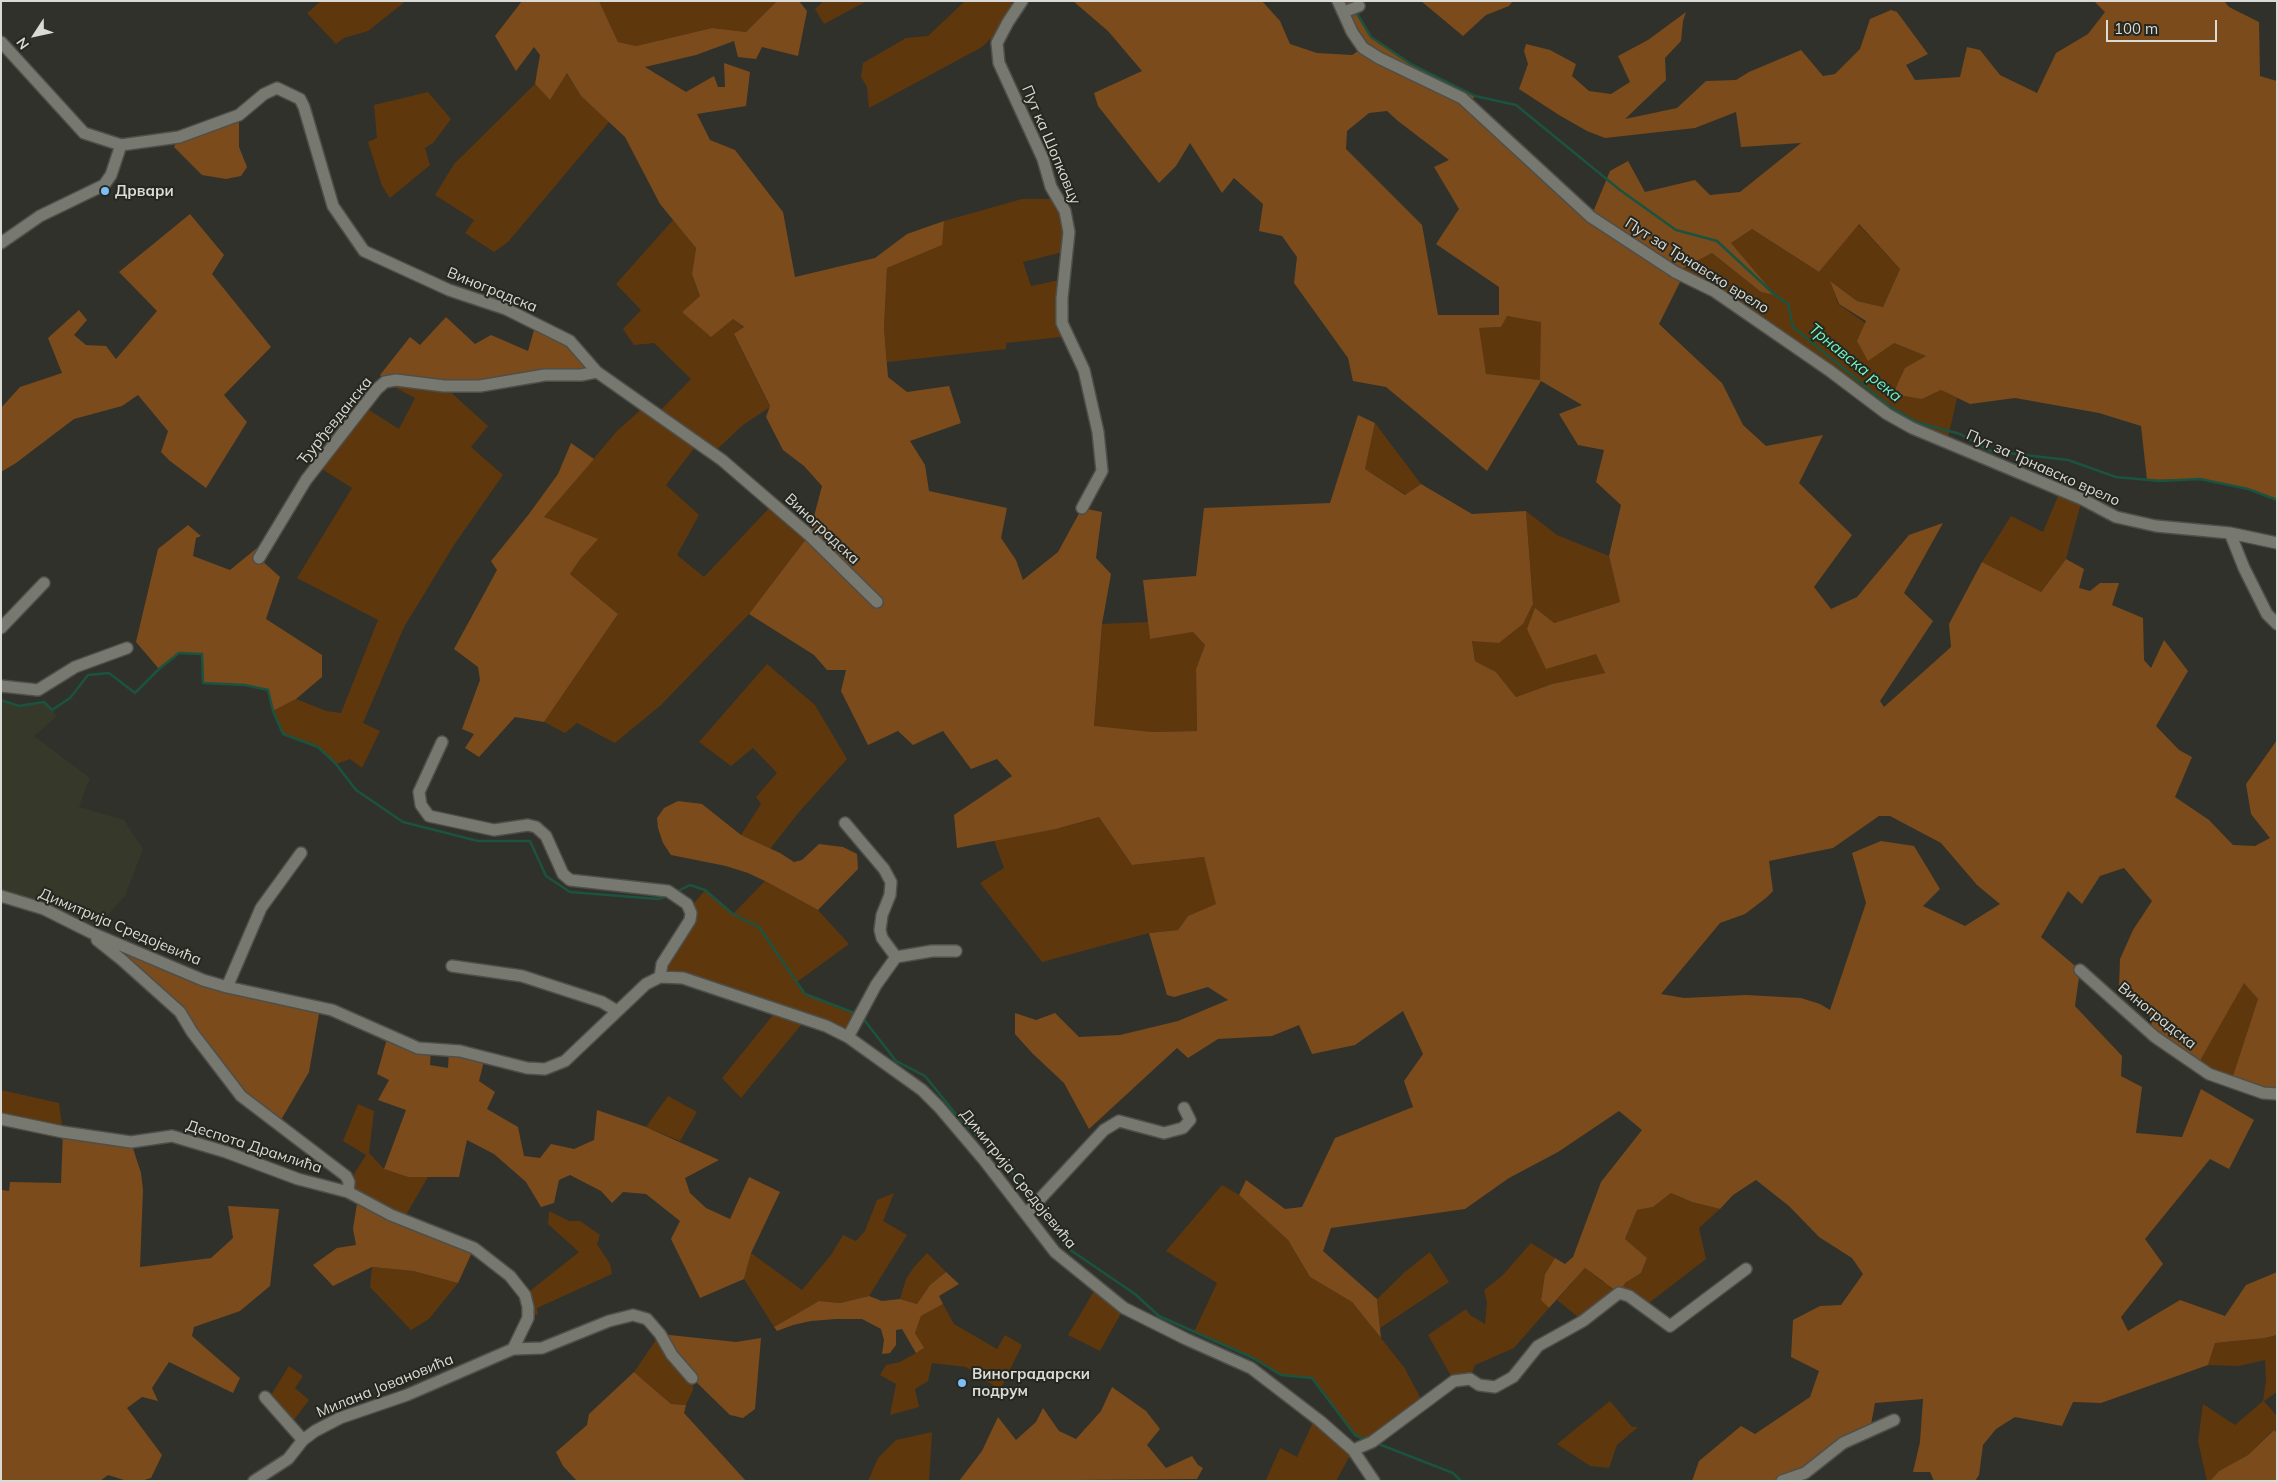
<!DOCTYPE html>
<html>
<head>
<meta charset="utf-8">
<style>
  body { margin:0 }
  #map { position:relative; width:2278px; height:1482px; overflow:hidden; background:#30312a; font-family:Mulish,sans-serif }
  canvas { display:block }
  .frame { position:absolute; inset:0; border:2px solid #dadad6; pointer-events:none }
  .north { position:absolute; left:10px; top:10px; width:50px; height:50px; -webkit-text-stroke:4px #262820; paint-order:stroke; rotate:235deg; font-size:14px; font-weight:700; line-height:20px; text-align:center; color:#dadad6 }
  .north::after { content:''; display:block; margin:auto; width:18px; height:22px; background:#dadad6; clip-path:polygon(50% 0,100% 100%,50% 72%,0 100%) }
  .scale { position:absolute; left:2106px; top:20px; width:111px; height:22px; box-sizing:border-box; border:2px solid #dadad6; border-top:0; padding-left:6px; font-size:15px; line-height:18px; white-space:nowrap; color:#dadad6; -webkit-text-stroke:4px #262820; paint-order:stroke }
</style>
</head>
<body>
<div id="map">
<canvas width="2278" height="1482"></canvas>
<div class="frame"></div>
<div class="north">N</div>
<div class="scale">100 m</div>
</div>
<script>
const ctx = document.querySelector('canvas').getContext('2d');
ctx.lineJoin = 'round';
function fillPath(path, color) {
  ctx.fillStyle = color;
  ctx.fill(path, 'evenodd');
}
function poly(rows) {
  const path = new Path2D();
  for (const r of rows) {
    path.moveTo(r[0], r[1]);
    for (let i = 2; i < r.length; i += 2) path.lineTo(r[i], r[i + 1]);
  }
  return path;
}
function strokePath(path, color, width, dash) {
  ctx.strokeStyle = color;
  ctx.lineWidth = width;
  ctx.lineCap = dash ? 'butt' : 'round';
  ctx.setLineDash(dash || []);
  ctx.stroke(path);
}
function label(font, color, halo, rows, align = 'center') {
  ctx.font = font + ' Mulish,sans-serif';
  ctx.lineWidth = 4;
  ctx.setLineDash([]);
  ctx.textBaseline = 'middle';
  ctx.strokeStyle = halo;
  ctx.fillStyle = color;
  for (const [text, x, y, turn = 0] of rows) {
    ctx.save();
    ctx.translate(x, y);
    ctx.rotate((+turn || 0) * Math.PI / 180);
    ctx.textAlign = isNaN(turn) ? turn : align;
    if (halo) ctx.strokeText(text, 0, 0);
    ctx.fillText(text, 0, 0);
    ctx.restore();
  }
}
fillPath(poly([
  [1,700,19,706,44,702,52,710,57,716,34,736,90,778,79,807,124,820,143,849,125,896,92,933,1,896]
]), '#36382a');
fillPath(poly([
  [321,1,406,1,368,31,344,38,336,44,307,13],
  [599,1,777,1,746,32,712,28,636,46,618,42],
  [824,1,867,1,824,24,815,9],
  [965,1,1009,1,1018,7,997,43,990,39,982,47,869,108,867,87,861,77,863,63,906,38,928,36],
  [567,73,581,96,609,122,508,242,494,252,465,233,474,220,435,195,454,164,535,84,550,100],
  [428,92,451,119,433,143,425,148,430,165,390,198,382,186,368,142,377,138,374,105],
  [1022,199,1058,199,1067,251,1023,262,1031,286,1064,279,1069,336,1006,343,1006,349,887,362,884,328,887,268,941,245,944,221],
  [673,220,696,248,692,274,700,296,682,312,733,319,744,328,734,335,770,407,743,425,713,453,698,443,666,485,699,515,677,555,704,577,773,504,809,535,749,614,661,705,615,743,577,723,565,733,544,722,618,614,570,574,581,558,544,517,617,431,646,405,658,413,691,379,654,343,634,345,623,329,641,310,616,284],
  [1858,224,1900,269,1883,307,1857,301,1831,282,1838,304,1894,343,1926,356,1922,399,1941,390,1957,398,1947,442,1912,428,1830,371,1675,272,1712,253,1761,292,1774,294,1731,243,1752,229,1819,272],
  [1506,316,1541,321,1541,380,1486,375,1478,328,1501,327],
  [385,382,444,386,488,426,471,447,503,475,454,545,404,627,363,723,380,731,362,768,350,759,336,764,318,747,283,734,273,711,296,699,326,711,341,713,378,620,297,578,352,488,317,466,364,407,399,429,415,398],
  [1375,423,1421,484,1406,495,1365,469],
  [2061,489,2082,499,2066,559,2041,592,1982,562,2011,516,2043,532],
  [1526,511,1557,535,1609,556,1620,602,1554,623,1527,629,1596,654,1605,673,1552,684,1516,697,1496,672,1475,661,1472,640,1499,643,1523,624,1533,604],
  [1148,622,1150,639,1193,632,1205,645,1196,669,1197,731,1152,732,1094,727,1102,624],
  [767,664,815,705,847,759,799,812,770,849,741,835,761,804,756,797,777,773,753,748,731,766,699,742],
  [1099,817,1132,865,1204,857,1217,904,1188,916,1178,930,1149,933,1042,962,980,883,1004,868,994,840,1056,829],
  [765,881,818,910,849,944,797,982,805,993,860,1015,848,1037,806,1019,741,1098,722,1078,777,1010,660,974,690,908,705,890,733,914],
  [2244,982,2258,999,2231,1082,2197,1066],
  [1,1090,59,1103,63,1132,1,1119],
  [668,1096,697,1112,680,1141,646,1127],
  [358,1104,374,1111,369,1153,384,1169,408,1177,428,1177,403,1220,348,1192,349,1182,366,1155,343,1141],
  [1222,1185,1239,1195,1288,1240,1310,1277,1352,1302,1404,1367,1420,1397,1418,1409,1372,1442,1355,1435,1312,1378,1281,1375,1253,1358,1194,1332,1217,1283,1166,1251],
  [894,1193,883,1221,907,1235,869,1296,840,1303,819,1301,774,1327,744,1279,751,1253,802,1290,831,1255,843,1235,856,1241,865,1231,877,1200],
  [1671,1193,1692,1202,1720,1209,1699,1228,1706,1259,1645,1306,1619,1293,1583,1321,1557,1300,1585,1268,1603,1282,1625,1283,1641,1273,1647,1258,1625,1239,1637,1210,1653,1207],
  [549,1211,569,1221,580,1221,600,1235,597,1244,610,1264,612,1274,537,1308,538,1314,528,1318,525,1295,579,1252,548,1224],
  [1531,1243,1555,1258,1545,1274,1541,1299,1549,1308,1514,1348,1475,1365,1470,1379,1454,1381,1428,1335,1466,1309,1470,1315,1485,1324,1487,1303,1484,1290,1502,1276],
  [1430,1252,1449,1282,1380,1328,1377,1299,1406,1271],
  [927,1253,946,1272,930,1285,917,1304,900,1299,906,1279,914,1267],
  [372,1267,413,1271,458,1283,429,1319,411,1330,370,1287],
  [1097,1286,1124,1308,1100,1351,1068,1335],
  [943,1304,954,1324,997,1349,1005,1335,1022,1345,1000,1390,966,1367,932,1363,928,1381,915,1389,919,1407,890,1415,896,1384,880,1375,886,1365,900,1362,923,1349,915,1333,921,1316],
  [660,1334,692,1378,693,1390,686,1405,671,1404,634,1372],
  [2277,1335,2277,1392,2264,1401,2277,1416,2277,1433,2273,1430,2248,1455,2219,1471,2210,1481,2207,1481,2198,1441,2203,1404,2235,1425,2263,1401,2266,1381,2265,1360,2239,1366,2208,1365,2215,1343,2265,1338],
  [289,1366,303,1376,295,1388,309,1400,290,1425,268,1400],
  [1610,1401,1632,1427,1638,1427,1617,1445,1609,1468,1590,1466,1557,1444],
  [1315,1418,1353,1450,1336,1481,1263,1481,1266,1480,1280,1448,1297,1457],
  [932,1432,929,1481,868,1481,878,1458,896,1440]
]), '#5f370d');
fillPath(poly([
  [522,1,599,1,618,42,636,46,712,28,746,32,777,1,799,1,807,11,798,56,762,47,756,59,738,57,734,41,696,55,645,67,686,92,714,76,718,87,725,87,724,63,750,72,746,106,697,114,710,140,735,150,783,212,795,277,875,258,907,234,944,221,942,245,887,268,884,328,888,377,907,392,949,386,961,423,910,441,925,465,929,491,1007,508,1001,538,1016,560,1023,580,1058,552,1082,508,1102,512,1096,558,1111,574,1102,624,1094,726,1152,732,1197,731,1196,669,1205,645,1193,632,1150,639,1143,580,1196,576,1204,508,1330,503,1358,415,1375,423,1365,469,1405,495,1421,484,1472,514,1526,511,1533,604,1523,624,1499,643,1472,641,1475,661,1496,672,1516,697,1552,684,1605,673,1596,654,1546,669,1527,629,1535,608,1554,623,1620,602,1609,556,1621,505,1596,482,1604,450,1578,445,1559,414,1582,405,1541,381,1487,471,1386,387,1353,381,1348,358,1294,283,1297,257,1282,236,1259,231,1263,204,1234,178,1222,193,1190,143,1176,166,1159,183,1098,106,1094,93,1142,71,1108,31,1073,1,1262,1,1280,21,1290,44,1317,53,1352,55,1363,48,1338,1,1350,1,1371,37,1411,64,1475,96,1469,104,1591,217,1610,171,1628,161,1645,192,1695,180,1710,195,1740,192,1801,143,1741,147,1736,112,1695,128,1605,138,1587,131,1559,115,1519,89,1528,64,1524,51,1526,44,1550,50,1576,64,1572,76,1589,91,1611,94,1630,82,1618,56,1648,40,1686,12,1683,21,1681,41,1665,58,1666,80,1625,119,1677,108,1706,81,1736,80,1749,72,1801,50,1823,76,1835,74,1860,49,1870,19,1891,10,1897,12,1928,54,1906,65,1915,80,1960,77,1967,47,1980,50,2000,75,2037,93,2056,53,2088,34,2105,12,2094,1,2224,1,2229,7,2259,22,2260,76,2277,81,2277,500,2248,489,2200,479,2147,480,2141,426,2099,413,2015,398,1970,404,1941,390,1922,399,1893,394,1905,368,1926,356,1894,343,1868,361,1857,341,1866,321,1839,304,1830,281,1857,301,1883,307,1900,269,1859,224,1819,272,1752,229,1731,243,1775,295,1761,292,1712,253,1676,272,1683,276,1659,324,1722,383,1743,425,1766,446,1823,435,1799,483,1852,535,1814,587,1831,609,1857,597,1909,535,1943,523,1904,593,1933,621,1880,701,1884,707,1951,647,1949,624,1982,562,2041,592,2066,559,2084,569,2079,588,2090,591,2100,583,2119,583,2112,605,2143,618,2144,660,2151,668,2164,640,2188,671,2156,726,2179,750,2192,757,2175,797,2209,820,2233,845,2255,846,2270,838,2251,814,2246,784,2277,740,2277,1094,2231,1082,2258,999,2244,983,2197,1066,2155,1037,2149,1014,2119,987,2120,959,2133,930,2152,901,2124,868,2100,876,2082,904,2068,891,2041,937,2080,970,2075,1006,2122,1056,2121,1076,2142,1087,2136,1133,2182,1137,2201,1089,2254,1120,2229,1169,2210,1159,2145,1239,2163,1264,2121,1317,2128,1331,2180,1300,2225,1316,2246,1285,2277,1272,2277,1335,2265,1338,2215,1343,2208,1365,2101,1403,2073,1402,2062,1426,2015,1417,1996,1429,1983,1445,1979,1475,1975,1481,1934,1481,1930,1472,1913,1472,1920,1442,1923,1399,1875,1403,1870,1430,1805,1473,1782,1481,1692,1481,1699,1461,1741,1426,1755,1434,1810,1397,1819,1371,1791,1357,1793,1320,1820,1306,1841,1305,1863,1274,1852,1258,1819,1237,1789,1206,1756,1180,1733,1195,1720,1209,1692,1202,1671,1193,1653,1207,1637,1210,1625,1239,1647,1258,1641,1273,1625,1283,1619,1293,1585,1268,1549,1308,1541,1300,1545,1274,1555,1258,1565,1264,1573,1257,1601,1182,1642,1130,1619,1111,1558,1152,1509,1178,1465,1209,1331,1228,1323,1251,1377,1299,1381,1338,1352,1302,1310,1277,1288,1240,1239,1195,1246,1180,1285,1209,1302,1207,1335,1138,1413,1107,1404,1081,1423,1054,1403,1011,1355,1045,1312,1054,1299,1025,1272,1036,1218,1039,1188,1058,1177,1048,1089,1129,1064,1083,1032,1053,1015,1034,1015,1013,1036,1020,1055,1013,1079,1037,1120,1035,1178,1021,1228,1000,1208,987,1174,997,1167,995,1149,933,1178,930,1188,916,1216,904,1204,857,1132,865,1099,817,1056,829,957,848,954,815,1012,776,997,759,971,769,943,731,913,745,898,731,868,745,841,691,846,670,827,670,814,655,749,614,809,535,822,486,804,466,783,450,766,417,770,406,734,334,744,327,733,319,711,337,682,312,700,296,692,274,696,248,660,204,625,137,581,96,567,73,550,100,535,84,540,55,534,47,516,71,495,36],
  [1387,111,1398,121,1449,160,1434,167,1459,209,1436,244,1499,287,1499,315,1438,315,1422,225,1346,149,1347,131,1369,113],
  [1507,316,1541,322,1540,380,1486,374,1479,328,1501,327],
  [1879,816,1890,816,1941,843,1977,885,2000,904,1965,926,1923,906,1940,889,1914,846,1881,841,1852,853,1866,903,1830,1010,1820,1004,1801,998,1746,995,1684,998,1661,994,1720,923,1745,914,1766,898,1773,891,1769,861,1833,848],
  [1421,1,1513,1,1509,6,1486,15,1463,36],
  [239,115,239,147,247,167,241,176,226,179,202,175,174,147,179,137],
  [190,214,224,255,212,274,271,347,224,395,247,422,206,488,170,461,161,452,168,431,138,395,122,406,74,419,16,463,1,472,1,408,20,387,62,373,48,338,79,310,87,320,74,335,86,345,106,346,116,359,157,311,119,272],
  [446,317,475,344,491,335,528,351,536,323,570,341,597,372,505,383,385,382,380,375,410,337,420,345],
  [571,443,594,459,544,517,598,539,581,558,570,574,618,614,544,722,515,717,479,757,465,748,474,734,462,729,480,680,478,667,454,649,497,570,491,561,529,514,558,474],
  [188,525,201,536,196,538,193,556,230,570,257,548,259,558,280,577,266,619,322,655,322,677,296,699,273,711,267,689,245,685,203,683,202,654,179,653,159,669,136,642,158,549],
  [678,801,702,804,741,835,780,853,794,862,802,860,819,844,843,847,857,854,858,869,818,910,765,881,748,873,726,866,671,855,663,843,658,828,657,818,664,808],
  [96,940,227,987,320,1008,309,1072,278,1125,254,1108,180,1012],
  [388,1035,431,1049,430,1065,448,1068,449,1050,485,1057,479,1081,495,1092,487,1109,518,1127,524,1156,540,1158,551,1144,574,1149,594,1140,597,1110,646,1127,719,1160,685,1178,690,1193,706,1208,730,1219,749,1177,780,1192,751,1253,744,1279,700,1298,671,1239,680,1221,646,1194,623,1192,612,1203,601,1191,570,1175,559,1180,554,1203,541,1207,526,1182,494,1154,467,1140,459,1177,408,1177,384,1169,406,1110,378,1100,389,1080,377,1074],
  [63,1132,131,1142,141,1173,143,1190,140,1267,211,1258,233,1238,228,1206,279,1209,270,1286,240,1311,194,1327,192,1336,240,1378,233,1393,169,1362,152,1388,158,1401,142,1397,127,1408,162,1455,151,1478,141,1481,127,1481,108,1475,100,1481,1,1481,2,1190,9,1191,10,1182,61,1183],
  [358,1197,474,1248,458,1283,413,1271,372,1267,333,1286,313,1265,337,1248,356,1245,353,1229],
  [946,1272,959,1284,939,1296,943,1304,921,1316,915,1333,924,1348,916,1353,902,1329,896,1330,896,1345,890,1353,882,1354,884,1340,881,1329,862,1319,836,1319,811,1321,793,1325,777,1331,774,1327,819,1301,840,1303,869,1296,882,1301,900,1299,917,1304,930,1285],
  [660,1334,736,1342,761,1338,755,1409,743,1418,730,1415,692,1378],
  [634,1372,671,1404,686,1405,684,1413,746,1481,577,1481,563,1466,556,1452,587,1425,589,1414],
  [1112,1387,1146,1411,1160,1429,1147,1445,1166,1468,1192,1456,1198,1465,1203,1468,1197,1479,959,1481,982,1451,998,1417,1016,1440,1036,1422,1043,1408,1059,1431,1076,1439,1101,1411],
  [2274,1430,2277,1433,2277,1481,2210,1481,2219,1471,2248,1455]
]), '#7b4b1c');
strokePath(poly([
  [1355,10,1371,37,1411,64,1475,96,1516,105,1620,190,1676,230,1717,241,1775,295,1788,304,1793,327,1888,405,1916,422,1960,434,1990,451,2068,460,2116,477,2160,481,2200,479,2248,489,2277,500],
  [1,700,19,706,44,702,52,710,70,698,88,675,109,673,135,693,159,669,179,653,202,654,203,683,245,685,268,690,273,711,283,734,318,747,336,764,356,790,403,822,478,841,530,841,546,876,570,892,658,899,667,896],
  [676,892,690,885,705,890,733,914,759,927,805,994,857,1014],
  [862,1017,896,1061,925,1076,955,1113,1013,1174,1034,1202],
  [1037,1206,1066,1247,1135,1294,1159,1316,1253,1358,1281,1375,1312,1378,1355,1435,1366,1440],
  [1376,1443,1453,1473,1461,1481]
]), '#1b5340', 2.5);
const minor = poly([
  [1022,1,1008,22,997,43,999,63,1043,159,1051,187,1065,211,1069,232,1062,298,1062,323,1084,370,1098,432,1102,471,1082,508],
  [1338,1,1352,32,1363,48,1379,58,1462,98,1591,217,1675,272,1714,291,1830,371,1887,414,1912,428,2082,499,2116,517,2156,526,2230,533,2277,543],
  [1344,12,1359,6],
  [1,42,84,133,121,145,179,137,239,115,264,94,277,88,300,99,304,107,333,206,364,251,449,290,506,309,570,341,597,372,722,460,809,535,877,602],
  [1,243,40,216,104,185,111,175,121,145],
  [2230,533,2244,568,2267,614,2277,624],
  [259,558,306,480,377,389,385,382,396,380,444,386,480,386,545,375,581,375,597,372],
  [1,628,44,583],
  [1,686,38,690,75,667,127,648],
  [442,742,419,792,421,805,429,816,494,830,528,825,536,827,546,836,563,874,570,880,668,891,687,904,691,913,690,920,662,964,660,977],
  [845,823,884,869,891,882,890,895,882,915,880,930,882,938,896,957],
  [1,896,44,909,92,933,203,980,227,987,332,1010,418,1048,460,1051,527,1068,545,1069,565,1061,646,984,660,977,683,978,826,1026,848,1037,922,1090,939,1107,984,1160,1055,1252,1124,1308,1186,1339,1251,1368,1320,1421,1353,1450,1374,1481],
  [97,940,122,960,180,1012,192,1032,241,1096,346,1176,349,1182,348,1192],
  [452,966,522,976,602,1002,617,1011],
  [2080,970,2155,1037,2209,1074,2263,1093,2277,1094],
  [227,987,261,908,301,853],
  [848,1037,876,985,896,957,932,951,956,951],
  [1,1119,63,1132,131,1142,172,1136,226,1152,298,1179,348,1192,391,1215,474,1248,510,1276,525,1295,528,1307,528,1318,513,1349],
  [1026,1214,1104,1130,1119,1121,1164,1133,1183,1128,1190,1120,1184,1108],
  [265,1397,303,1440],
  [1353,1450,1372,1442,1454,1381,1470,1379,1479,1385,1495,1387,1513,1377,1538,1346,1583,1321,1619,1293,1629,1296,1670,1326,1746,1269],
  [254,1481,288,1459,303,1440,315,1431,340,1418,407,1395,513,1349,542,1348,609,1321,633,1315,647,1319,660,1334,672,1355,692,1378],
  [1782,1481,1805,1473,1843,1443,1894,1420]
]);
strokePath(minor, '#4e4f4a', 14);
strokePath(minor, '#777970', 11);
for (const [x, y, r, color] of [
  [105,191,5,"#7bbef8"],
  [962,1383,5,"#7bbef8"]
]) {
  const dot = new Path2D();
  dot.arc(x, y, r, 0, 2 * Math.PI);
  ctx.fillStyle = color;
  ctx.fill(dot);
  strokePath(dot, '#262820', 2);
}
label('15px', '#dadad6', '#262820', [
  ["Пут ка Шопковцу",1051,145,67],
  ["Пут за Трнавско врело",1697,266,32],
  ["Виноградска",492,290,22],
  ["Ђурђевданска",335,421,-51],
  ["Пут за Трнавско врело",2043,468,24],
  ["Виноградска",822,529,43],
  ["Димитрија Средојевића",120,927,23],
  ["Виноградска",2157,1016,39],
  ["Деспота Драмлића",254,1147,18],
  ["Димитрија Средојевића",1018,1179,51],
  ["Милана Јовановића",385,1386,-22]
]);
label('bold 15px', '#dadad6', '#262820', [
  ["Дрвари",115,191],
  ["Виноградарски",972,1374],
  ["подрум",972,1391]
], 'left');
label('italic 16px', '#6cf8c6', '#262820', [
  ["Трнавска река",1855,363,39]
]);
</script>
</body>
</html>
